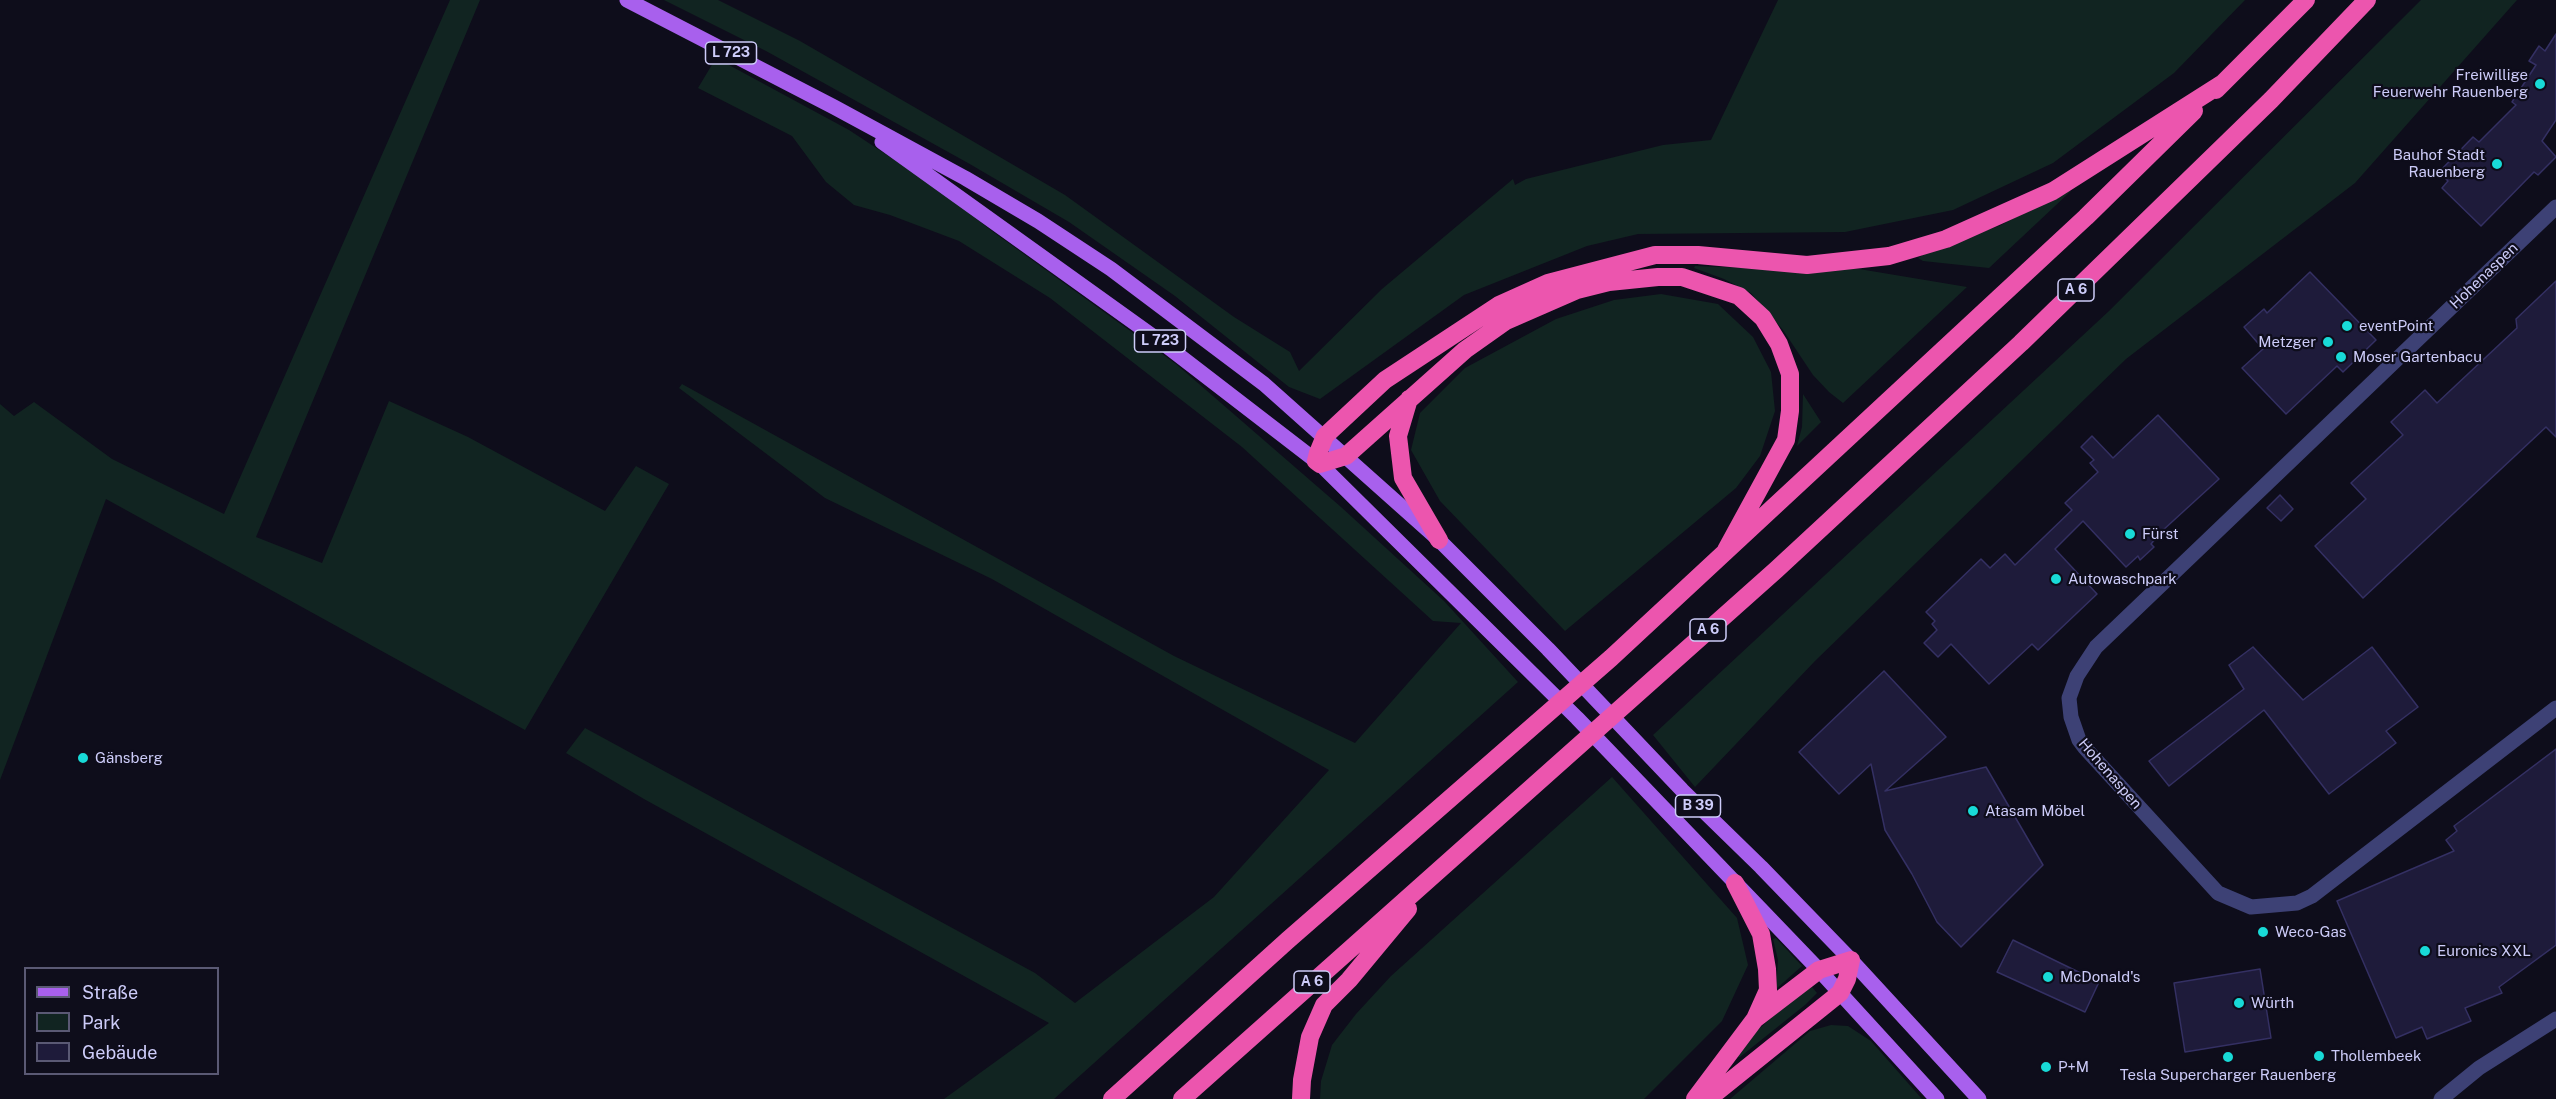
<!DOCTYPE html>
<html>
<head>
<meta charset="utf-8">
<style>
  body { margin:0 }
  #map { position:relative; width:2556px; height:1099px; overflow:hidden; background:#0e0d1b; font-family:"Public Sans",sans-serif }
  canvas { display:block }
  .legend { position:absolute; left:24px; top:967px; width:195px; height:108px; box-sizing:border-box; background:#0e0d1b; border:2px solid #5a5974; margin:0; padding:8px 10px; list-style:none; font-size:18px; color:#cdccf9 }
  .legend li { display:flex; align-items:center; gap:12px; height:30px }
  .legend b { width:30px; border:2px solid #5a5974 }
</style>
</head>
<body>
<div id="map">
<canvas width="2556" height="1099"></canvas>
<ul class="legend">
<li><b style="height:8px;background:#a860ed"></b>Straße</li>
<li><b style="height:16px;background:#112421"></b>Park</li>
<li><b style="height:16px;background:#1e1b3a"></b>Gebäude</li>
</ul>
</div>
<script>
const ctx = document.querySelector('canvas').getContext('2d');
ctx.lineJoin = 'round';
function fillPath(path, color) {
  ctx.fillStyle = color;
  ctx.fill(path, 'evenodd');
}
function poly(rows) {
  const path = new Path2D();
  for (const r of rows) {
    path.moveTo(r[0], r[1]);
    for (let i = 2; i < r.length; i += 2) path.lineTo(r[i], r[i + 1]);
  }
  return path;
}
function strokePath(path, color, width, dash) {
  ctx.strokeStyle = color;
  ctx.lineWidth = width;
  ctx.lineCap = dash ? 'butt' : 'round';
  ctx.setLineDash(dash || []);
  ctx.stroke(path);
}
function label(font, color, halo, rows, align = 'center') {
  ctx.font = font + ' "Public Sans",sans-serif';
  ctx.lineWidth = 4.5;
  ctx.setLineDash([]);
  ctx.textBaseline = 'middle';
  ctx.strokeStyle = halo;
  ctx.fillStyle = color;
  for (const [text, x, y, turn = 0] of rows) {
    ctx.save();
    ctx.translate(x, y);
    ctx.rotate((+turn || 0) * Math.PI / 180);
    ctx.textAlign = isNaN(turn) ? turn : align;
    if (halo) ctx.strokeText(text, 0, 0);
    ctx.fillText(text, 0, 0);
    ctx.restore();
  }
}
fillPath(poly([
  [450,0,480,0,256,537,322,563,389,401,468,437,605,511,636,466,669,484,525,730,106,499,0,780,0,404,14,416,34,402,112,459,224,514],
  [664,0,718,0,800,41,921,111,1065,195,1234,317,1290,352,1299,371,1382,289,1513,179,1515,185,1526,179,1663,145,1711,140,1778,0,2245,0,2174,73,2053,163,1953,210,1845,232,1638,234,1587,246,1464,295,1320,399,1289,387,1175,296,1069,222,968,163,766,51],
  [2421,0,2517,0,2355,183,2126,359,1815,661,1695,787,1653,735,2109,311],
  [716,58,849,130,934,186,992,231,1176,364,1341,507,1444,601,1518,682,1054,1099,944,1099,1049,1023,644,799,566,753,585,728,1035,973,1075,1003,1214,897,1329,770,992,579,825,498,679,388,682,384,1174,656,1355,743,1461,623,1433,621,1242,447,1050,298,959,241,890,215,854,205,826,182,792,136,698,88],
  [2068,190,2071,191,1989,268,1923,261,1918,258,1932,249,1999,226],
  [1695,266,1779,269,1859,269,1967,287,1843,403,1829,392,1813,375,1783,330,1751,293,1724,279,1694,268],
  [1661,294,1718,304,1753,337,1771,372,1775,411,1760,456,1736,488,1565,631,1440,501,1411,450,1420,413,1465,368,1556,319,1614,300],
  [1803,394,1821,422,1797,446,1802,427],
  [1612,777,1737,918,1748,965,1722,1021,1644,1099,1320,1099,1321,1081,1332,1045,1356,1014,1391,976],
  [1776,938,1802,966,1776,989,1778,960,1773,939],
  [1812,987,1817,993,1805,1005,1740,1057,1735,1057,1734,1051,1797,995],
  [1831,1025,1848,1026,1871,1041,1922,1099,1730,1099,1810,1031]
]), '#112421');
const building = poly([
  [2556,34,2556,120,2542,141,2556,157,2538,175,2534,172,2481,226,2442,188,2448,181,2439,172,2473,137,2479,142,2516,105,2512,102,2536,65,2529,61,2539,46,2545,51,2556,34],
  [2310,272,2376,340,2343,372,2337,366,2286,414,2242,368,2263,349,2244,327,2264,309,2267,313,2310,272],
  [2556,281,2556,437,2546,427,2363,598,2315,546,2366,499,2351,483,2403,435,2391,422,2425,390,2437,403,2517,328,2516,319,2556,281],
  [2158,415,2219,479,2162,531,2151,544,2154,547,2140,560,2138,556,2126,567,2083,521,2055,549,2097,594,2038,650,2032,644,1989,684,1951,644,1938,657,1924,643,1937,630,1932,624,1935,621,1926,612,1981,559,1990,568,2005,554,2015,565,2072,510,2065,503,2098,472,2090,463,2094,460,2081,447,2092,436,2113,458,2158,415],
  [2280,495,2293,509,2281,521,2267,508,2280,495],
  [2253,647,2303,700,2372,647,2418,707,2386,731,2396,743,2329,794,2264,710,2169,786,2149,761,2244,689,2229,665,2253,647],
  [1884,671,1946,737,1885,791,1986,767,2043,865,1961,947,1937,922,1912,874,1885,830,1871,764,1839,794,1799,752,1884,671],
  [2556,749,2556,945,2499,987,2502,993,2465,1008,2471,1021,2427,1039,2422,1027,2396,1038,2337,901,2454,851,2446,840,2457,831,2454,826,2556,749],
  [2013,940,2099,982,2085,1012,1997,972,2013,940],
  [2260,969,2271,1038,2185,1052,2174,983,2260,969]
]);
fillPath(building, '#1e1b3a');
strokePath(building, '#343063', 1.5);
strokePath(poly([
  [2556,207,2096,647,2077,676,2069,698,2071,717,2079,740,2085,748,2218,893,2251,907,2297,903,2312,896,2556,708],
  [2441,1099,2479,1068,2556,1019]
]), '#3d4175', 15);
strokePath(poly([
  [627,0,834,107,965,178,1038,221,1111,269,1264,384,1439,540,1548,649,1682,790,1761,867,1851,960,1979,1099],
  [882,142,1168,347,1320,464,1577,718,1819,970,1937,1099]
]), '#a860ed', 15);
strokePath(poly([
  [2216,90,2306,0],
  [1409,399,1398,436,1403,478,1439,540],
  [1726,550,1786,440,1790,411,1790,374,1779,344,1763,318,1739,296,1682,277,1658,277,1609,282,1577,290,1506,321,1465,350,1346,456,1320,464,1316,461,1318,453,1325,436,1385,380,1499,305,1548,283,1655,255,1698,255,1807,265,1889,256,1946,239,2053,191,2223,83],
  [1112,1099,1288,940,1611,658,2086,217,2194,111],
  [1182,1099,1776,570,2021,343,2271,100,2367,0],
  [1301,1099,1302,1080,1310,1037,1324,1005,1349,980,1408,909],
  [1695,1099,1755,1019,1768,990,1767,969,1761,934,1735,883],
  [1708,1099,1840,993,1847,979,1851,960,1819,970,1755,1019]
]), '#ec55ae', 18);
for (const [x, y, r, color] of [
  [2540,84,6,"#18dad7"],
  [2497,164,6,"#18dad7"],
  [2347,326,6,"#18dad7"],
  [2328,342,6,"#18dad7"],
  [2341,357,6,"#18dad7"],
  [2130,534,6,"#18dad7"],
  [2056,579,6,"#18dad7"],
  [83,758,6,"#18dad7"],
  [1973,811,6,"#18dad7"],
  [2263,932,6,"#18dad7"],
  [2425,951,6,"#18dad7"],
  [2048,977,6,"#18dad7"],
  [2239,1003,6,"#18dad7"],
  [2319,1056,6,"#18dad7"],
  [2228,1057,6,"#18dad7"],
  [2046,1067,6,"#18dad7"]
]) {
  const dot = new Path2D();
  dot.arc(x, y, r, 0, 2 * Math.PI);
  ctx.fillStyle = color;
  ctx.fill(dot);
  strokePath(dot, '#0e0d1b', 2);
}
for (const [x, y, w] of [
  [731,53,51],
  [2076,290,36],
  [1160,341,51],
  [1708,630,36],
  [1698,806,45],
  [1312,982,36]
]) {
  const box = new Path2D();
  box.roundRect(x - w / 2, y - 11, w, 22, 4.5);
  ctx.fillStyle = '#0e0d1b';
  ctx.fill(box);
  strokePath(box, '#cdccf9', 1.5);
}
label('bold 14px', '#cdccf9', null, [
  ["L 723",731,53],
  ["A 6",2076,290],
  ["L 723",1160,341],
  ["A 6",1708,630],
  ["B 39",1698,806],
  ["A 6",1312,982]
]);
label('15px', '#cdccf9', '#0e0d1b', [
  ["Freiwillige",2528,75,"right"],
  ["Feuerwehr Rauenberg",2528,92,"right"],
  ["Bauhof Stadt",2485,155,"right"],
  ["Rauenberg",2485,172,"right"],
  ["eventPoint",2359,326],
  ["Metzger",2316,342,"right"],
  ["Moser Gartenbacu",2353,357],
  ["Fürst",2142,534],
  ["Autowaschpark",2068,579],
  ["Gänsberg",95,758],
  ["Atasam Möbel",1985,811],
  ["Weco-Gas",2275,932],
  ["Euronics XXL",2437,951],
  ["McDonald's",2060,977],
  ["Würth",2251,1003],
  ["Thollembeek",2331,1056],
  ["P+M",2058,1067],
  ["Tesla Supercharger Rauenberg",2228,1075,"center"]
], 'left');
label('15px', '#cdccf9', '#0e0d1b', [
  ["Hohenaspen",2484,276,-44],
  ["Hohenaspen",2110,774,49]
]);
</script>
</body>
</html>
